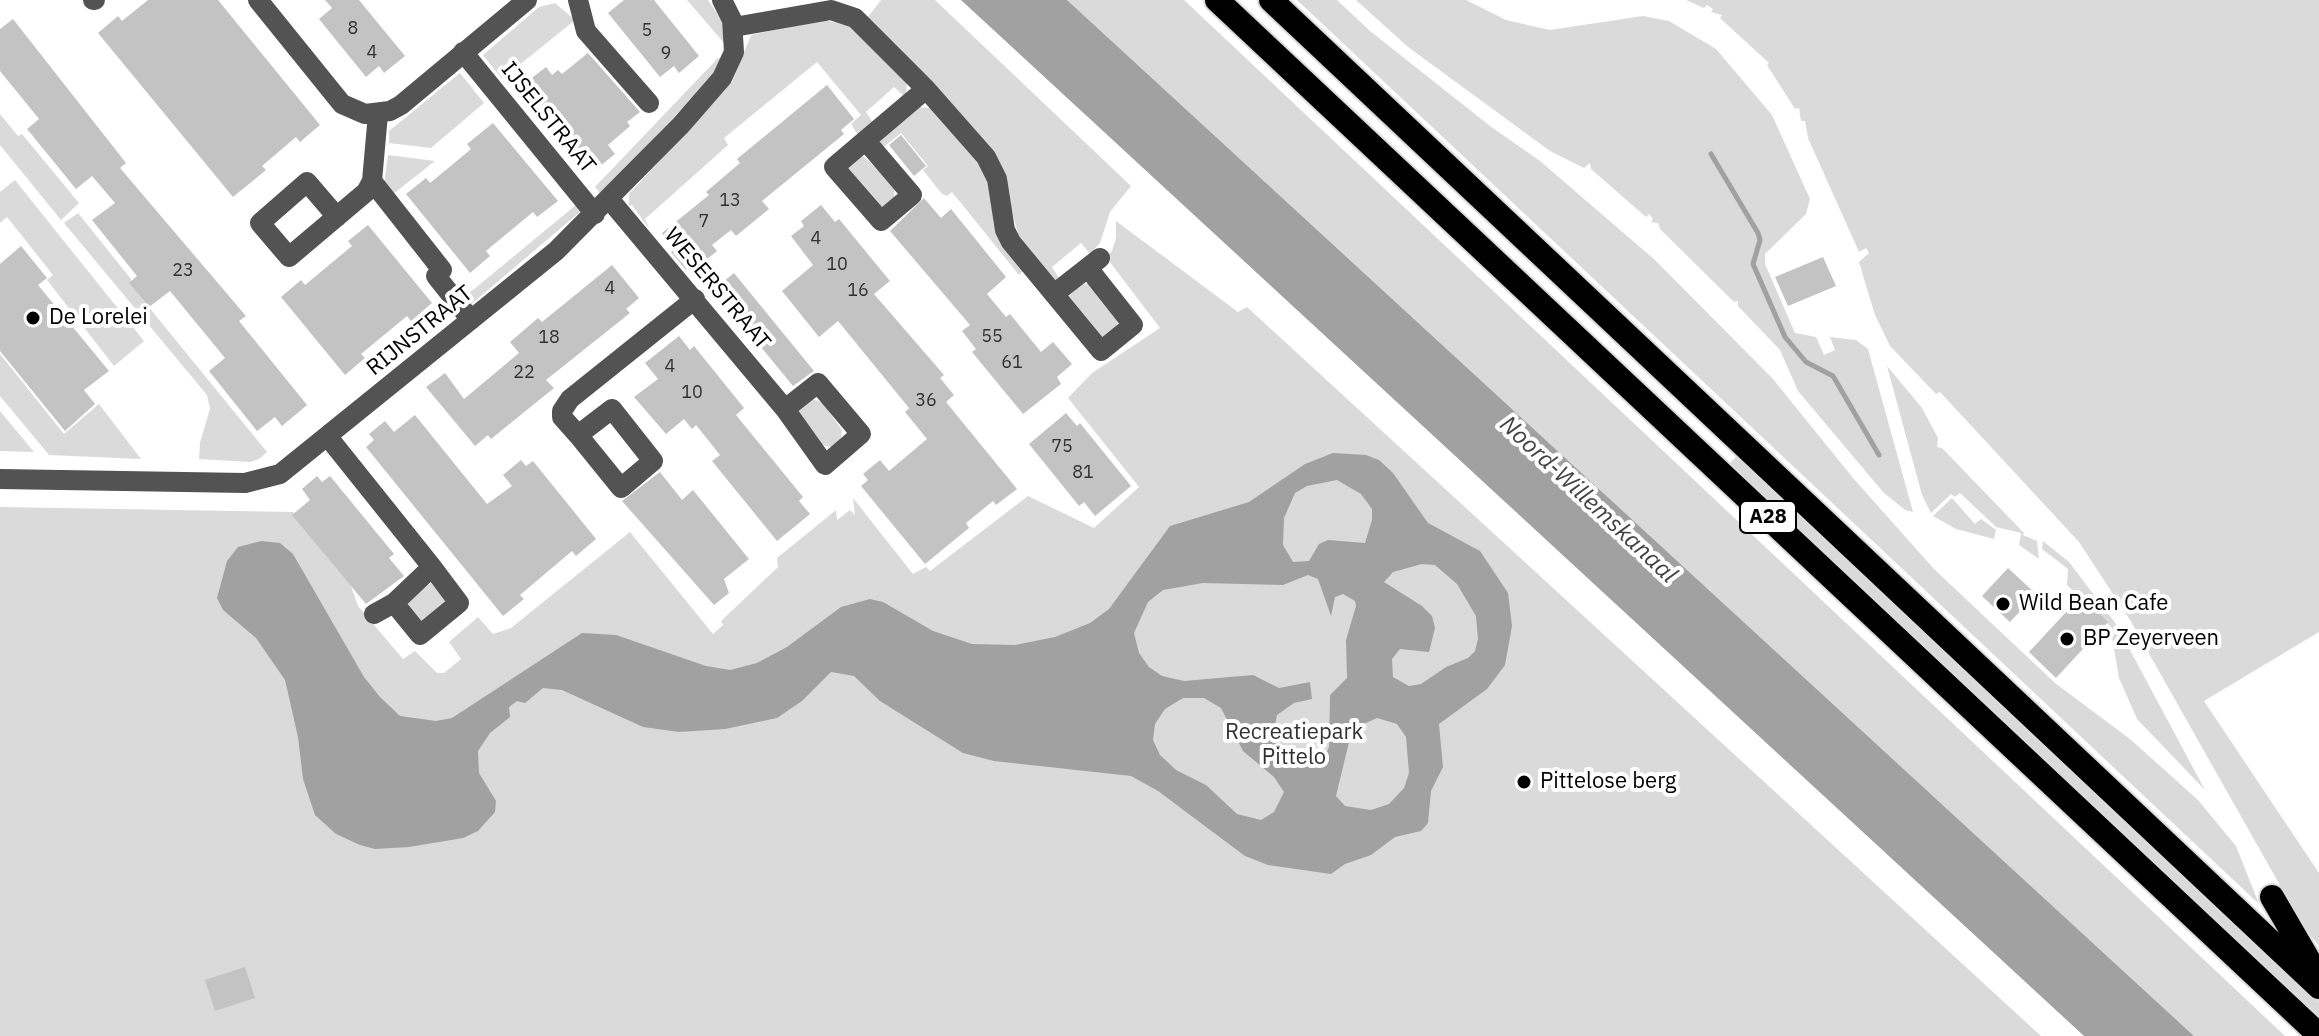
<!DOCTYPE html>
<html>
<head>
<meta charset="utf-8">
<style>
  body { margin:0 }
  canvas { display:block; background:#fff }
</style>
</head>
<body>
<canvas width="2319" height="1036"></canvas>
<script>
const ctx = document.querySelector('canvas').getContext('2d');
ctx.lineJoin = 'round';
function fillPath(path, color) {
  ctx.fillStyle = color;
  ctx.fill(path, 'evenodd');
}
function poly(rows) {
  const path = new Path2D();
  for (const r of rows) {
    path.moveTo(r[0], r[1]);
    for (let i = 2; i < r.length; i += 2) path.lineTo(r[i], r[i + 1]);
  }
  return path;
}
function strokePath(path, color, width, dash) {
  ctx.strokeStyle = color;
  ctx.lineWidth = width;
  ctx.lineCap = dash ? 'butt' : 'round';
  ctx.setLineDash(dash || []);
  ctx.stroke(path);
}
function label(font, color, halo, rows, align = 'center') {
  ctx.font = font + ' "IBM Plex Sans",sans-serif';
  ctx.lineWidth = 8;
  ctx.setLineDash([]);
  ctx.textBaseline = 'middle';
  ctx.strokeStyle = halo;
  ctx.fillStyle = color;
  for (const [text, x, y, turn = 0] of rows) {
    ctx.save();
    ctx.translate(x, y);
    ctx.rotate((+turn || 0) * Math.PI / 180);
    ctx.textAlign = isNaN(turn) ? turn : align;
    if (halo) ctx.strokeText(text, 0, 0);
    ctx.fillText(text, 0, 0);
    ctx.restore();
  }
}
fillPath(poly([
  [687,0,708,0,722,21,724,43],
  [881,0,935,0,1131,186,1110,212,1100,243,1090,254,1081,243,1052,267,1060,280,1057,282,1020,241,1001,171,864,22],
  [1067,0,1184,0,2285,1036,2194,1036],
  [1297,0,1337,0,1370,31,1490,126,1540,161,1655,260,1773,379,1853,478,1934,569,2055,683,2130,739,2198,800,2236,846,2259,904],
  [1356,0,1466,0,1506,20,1550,30,1643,16,1669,21,1716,49,1772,115,1810,199,1806,214,1765,254,1765,264,1795,333,1816,337,1824,355,1835,350,1830,337,1856,340,1868,349,1913,512,1905,510,1883,492,1798,391,1780,350,1738,306,1738,301,1734,302,1660,229,1658,223,1651,222,1653,219,1649,214,1646,217,1591,169,1590,163,1584,168,1550,151,1408,47],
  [1686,0,2319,0,2319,632,2204,701,2319,873,2319,946,2303,926,2130,620,2079,542,1940,392,1936,394,1890,346,1875,315,1859,262,1869,253,1866,248,1859,252,1808,138,1805,121,1801,121,1799,108,1795,109,1767,65,1769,63,1720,18,1722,15,1711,12,1713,9,1707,5,1704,8],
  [555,3,575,20,502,79,483,55,539,7],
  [821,20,847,24,907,81,906,98,894,87,866,112,873,123,858,135,851,124,861,115,817,62,724,138,728,145,645,219,650,230,632,205,629,206,629,194,732,82,751,35],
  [718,58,721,58,711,78,601,194,595,187],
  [460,73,484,103,431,148,389,143,389,131],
  [918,107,931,108,984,168,1023,271,1019,275,952,192,947,196,942,194,923,170,928,166,901,133,881,149,879,140],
  [0,114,18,136,22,134,79,203,61,220,0,145],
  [388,155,435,161,392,195,384,185],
  [862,155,895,186,894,199,885,207,879,209,848,172,847,166],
  [15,180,144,341,114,366,47,280,53,275,7,217,0,223,0,192],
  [576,205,581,211,468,307,462,299],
  [78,213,131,279,134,289,267,452,259,459,250,462,199,459,200,443,210,409,207,395,64,223],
  [1116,221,1238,312,1247,307,2041,1036,0,1036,0,507,293,512,351,586,358,606,403,659,415,651,437,673,444,673,461,659,449,642,478,617,493,634,511,628,630,532,713,634,723,625,721,621,778,567,777,558,836,510,837,520,850,510,855,515,853,498,913,574,926,567,930,571,1028,496,1094,528,1139,487,1068,398,1092,373,1160,328,1106,257,1112,251,1116,238],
  [1082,283,1089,284,1118,321,1116,331,1098,339,1068,297],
  [0,354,64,434,99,404,141,459,49,455,0,396],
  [1887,366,1922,408,1938,438,1937,447,1942,448,2024,533,2023,535,2037,541,2039,559,2019,545,2021,533,1996,527,1960,493,1955,497,1951,494,1931,513,1922,495],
  [812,399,822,402,842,430,841,438,831,447,822,445,797,412],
  [0,411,34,452,0,451],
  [1738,455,2319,1002,2319,1018,1730,463],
  [1952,498,1975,524,1981,519,1996,530,1994,539,1956,529,1933,516],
  [2043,541,2069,562,2116,624,2205,790,2137,719,2119,678,2110,626,2067,585,2068,569,2042,549],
  [431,583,447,601,419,624,405,601]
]), '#dadada');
fillPath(poly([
  [961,0,1067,0,2194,1036,2084,1036],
  [1333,453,1366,455,1379,460,1393,473,1428,523,1480,551,1508,593,1512,626,1505,665,1487,689,1439,724,1443,767,1431,791,1428,823,1421,831,1395,837,1371,855,1345,864,1331,874,1268,865,1245,856,1158,791,1131,776,994,761,963,753,880,701,854,676,831,672,802,701,777,718,725,729,679,732,643,727,562,690,543,688,525,703,517,701,509,707,510,717,490,733,478,751,479,773,496,801,495,812,478,831,463,838,409,847,375,849,360,845,336,834,315,815,303,779,298,737,285,680,256,638,223,610,217,598,227,561,238,547,261,541,280,543,293,554,364,677,380,697,400,716,436,721,452,718,582,633,616,635,706,666,730,670,757,663,787,647,841,607,870,599,883,602,933,631,972,644,1015,645,1055,637,1090,623,1109,609,1170,526,1249,502,1305,464],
  [1337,480,1361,494,1372,509,1372,520,1365,543,1328,540,1319,544,1309,561,1293,562,1283,545,1284,518,1295,493,1307,486],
  [1422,564,1435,565,1457,584,1476,616,1478,639,1475,651,1468,658,1446,667,1421,684,1409,686,1393,677,1392,659,1400,649,1429,652,1435,628,1432,616,1422,606,1384,582,1393,572],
  [1308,575,1318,579,1331,616,1335,597,1343,594,1355,601,1356,606,1346,640,1347,678,1330,695,1329,747,1320,765,1314,767,1298,764,1273,737,1277,715,1294,703,1312,699,1310,682,1279,688,1253,675,1184,681,1162,676,1149,667,1139,653,1134,633,1148,602,1163,590,1203,583,1283,585],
  [1183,698,1204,698,1221,708,1243,751,1274,777,1284,792,1274,812,1261,820,1237,814,1206,785,1176,770,1160,755,1153,740,1155,724,1165,709],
  [1377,718,1397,724,1406,737,1409,773,1404,788,1389,804,1371,810,1345,806,1336,796,1350,738,1357,727]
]), '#a1a1a1');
strokePath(poly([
  [1711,154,1758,233,1760,240,1753,264,1785,337,1806,362,1833,376,1879,455]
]), '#a1a1a1', 5);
fillPath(poly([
  [148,0,218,0,320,125,300,142,296,137,262,166,266,170,233,197,98,33,118,16,122,21],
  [325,0,359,0,405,56,384,73,379,66,366,77,319,19,332,8],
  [624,0,654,0,699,56,679,73,674,66,660,77,608,13],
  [13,19,126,163,120,168,246,316,239,321,307,405,282,426,275,417,257,431,209,371,225,358,170,291,149,307,129,283,137,276,92,220,115,203,92,176,76,189,27,129,39,119,0,71,0,29],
  [588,53,640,112,627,122,630,126,608,145,615,154,595,170,531,92,536,88,529,80,546,67,552,75,558,70,562,74],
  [827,85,854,119,841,130,844,134,762,201,769,209,736,236,731,230,712,245,717,251,706,260,703,255,686,270,671,252,675,249,662,233,709,195,706,192,740,163,737,159],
  [493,123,558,201,537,217,533,212,486,251,490,256,470,273,406,194,426,178,430,183,458,160,471,149,467,144],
  [901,135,926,166,914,176,889,145],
  [924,198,941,218,951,209,1006,277,987,294,1006,317,1010,314,1041,352,1053,342,1072,364,1057,377,1061,384,1023,414,972,352,976,349,962,331,970,325,890,231],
  [821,205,835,222,839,219,890,281,874,294,944,375,940,378,954,395,946,402,1017,489,996,505,993,501,966,523,969,528,925,564,861,486,868,480,863,474,880,460,889,471,927,439,905,412,909,408,838,321,819,337,782,291,813,265,791,236,804,226,801,221],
  [368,225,432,303,411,321,407,316,361,354,365,358,345,375,281,297,301,280,305,285,352,246,348,241],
  [21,246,47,278,38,285,109,371,84,390,95,404,65,431,0,351,0,264],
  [1823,257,1836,286,1788,306,1775,277],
  [612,265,639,298,626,309,630,313,546,380,554,388,491,439,488,435,475,446,426,387,445,373,464,399,519,353,510,342,538,318,542,322],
  [734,273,814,371,793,386,719,296,723,293,718,286],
  [679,336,690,350,694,346,744,408,736,415,803,497,799,501,810,514,777,541,712,461,720,455,696,425,692,429,684,419,666,434,634,397,658,379,645,363],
  [1066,413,1077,426,1080,423,1131,486,1095,516,1084,502,1079,506,1029,444],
  [415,415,487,504,512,486,503,475,521,460,526,466,533,461,596,539,576,556,572,551,520,595,524,599,503,616,366,447,374,440,369,434,385,421,394,432],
  [660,472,682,500,693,490,749,559,724,579,729,593,714,605,622,501],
  [317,476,322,482,330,476,394,554,389,558,404,576,366,604,292,515,310,500,302,489],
  [2008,568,2036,594,2010,622,1982,596],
  [2081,596,2108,622,2056,678,2029,652],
  [245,967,255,998,215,1011,205,980]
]), '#c3c3c3');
const highway = poly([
  [1217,0,2319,1035],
  [1271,0,2319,987],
  [2272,897,2319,978]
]);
strokePath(highway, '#dbdbdb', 28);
strokePath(poly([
  [93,0,95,0],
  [258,0,342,104,365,114,390,111,401,105,527,0],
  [578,0,586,31,649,103],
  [734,27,831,10,855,18,926,89,986,157,997,179,1005,230,1011,242,1101,351,1133,325,1088,268],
  [463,52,595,214],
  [866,141,912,195,881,221,834,167,926,89],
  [372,181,442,270,436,276,471,320],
  [610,200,785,409,825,465,861,434,818,383,785,409],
  [337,217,307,182,260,223,289,257,366,192,372,181,378,114],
  [1054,294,1100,258],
  [578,435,621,488,653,461,612,409,578,435,562,417,562,411,570,399,695,299],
  [328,437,432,567,459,603,420,635,394,603,432,567],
  [0,479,245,483,280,474,556,251,681,125,722,78,734,52,732,20,722,0],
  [374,614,394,603]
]), '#535353', 20);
strokePath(highway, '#000', 24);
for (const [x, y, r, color] of [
  [33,318,8,"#000"],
  [2003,604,8,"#000"],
  [2067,639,8,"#000"],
  [1524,782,8,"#000"]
]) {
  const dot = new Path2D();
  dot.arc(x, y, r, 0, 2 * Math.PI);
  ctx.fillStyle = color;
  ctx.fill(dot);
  strokePath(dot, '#fff', 3);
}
label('18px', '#313131', null, [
  ["8",353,29],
  ["5",647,31],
  ["4",372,53],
  ["9",666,54],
  ["13",730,201],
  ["7",704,222],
  ["4",816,239],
  ["10",837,265],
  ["23",183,271],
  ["4",610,289],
  ["16",858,291],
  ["55",992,337],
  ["18",549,338],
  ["61",1012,363],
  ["4",670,367],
  ["22",524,373],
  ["10",692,393],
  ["36",926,401],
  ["75",1062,447],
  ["81",1083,473]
]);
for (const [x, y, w] of [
  [1768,517,56]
]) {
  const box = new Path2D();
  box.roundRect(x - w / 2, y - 16, w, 32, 6);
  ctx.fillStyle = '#fff';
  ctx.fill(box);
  strokePath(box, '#000', 2);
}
label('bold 20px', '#000', null, [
  ["A28",1768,517]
]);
label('22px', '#000', '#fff', [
  ["IJSELSTRAAT",548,118,51],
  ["WESERSTRAAT",717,289,50],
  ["RIJNSTRAAT",420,331,-39]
]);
label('22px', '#000', '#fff', [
  ["De Lorelei",49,318],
  ["Wild Bean Cafe",2019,604],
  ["BP Zeyerveen",2083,639],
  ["Pittelose berg",1540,782]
], 'left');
label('22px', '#313131', '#fff', [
  ["Recreatiepark",1294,733],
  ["Pittelo",1294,758]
]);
label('italic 24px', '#424242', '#fff', [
  ["Noord-Willemskanaal",1588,500,43]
]);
</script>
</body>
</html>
